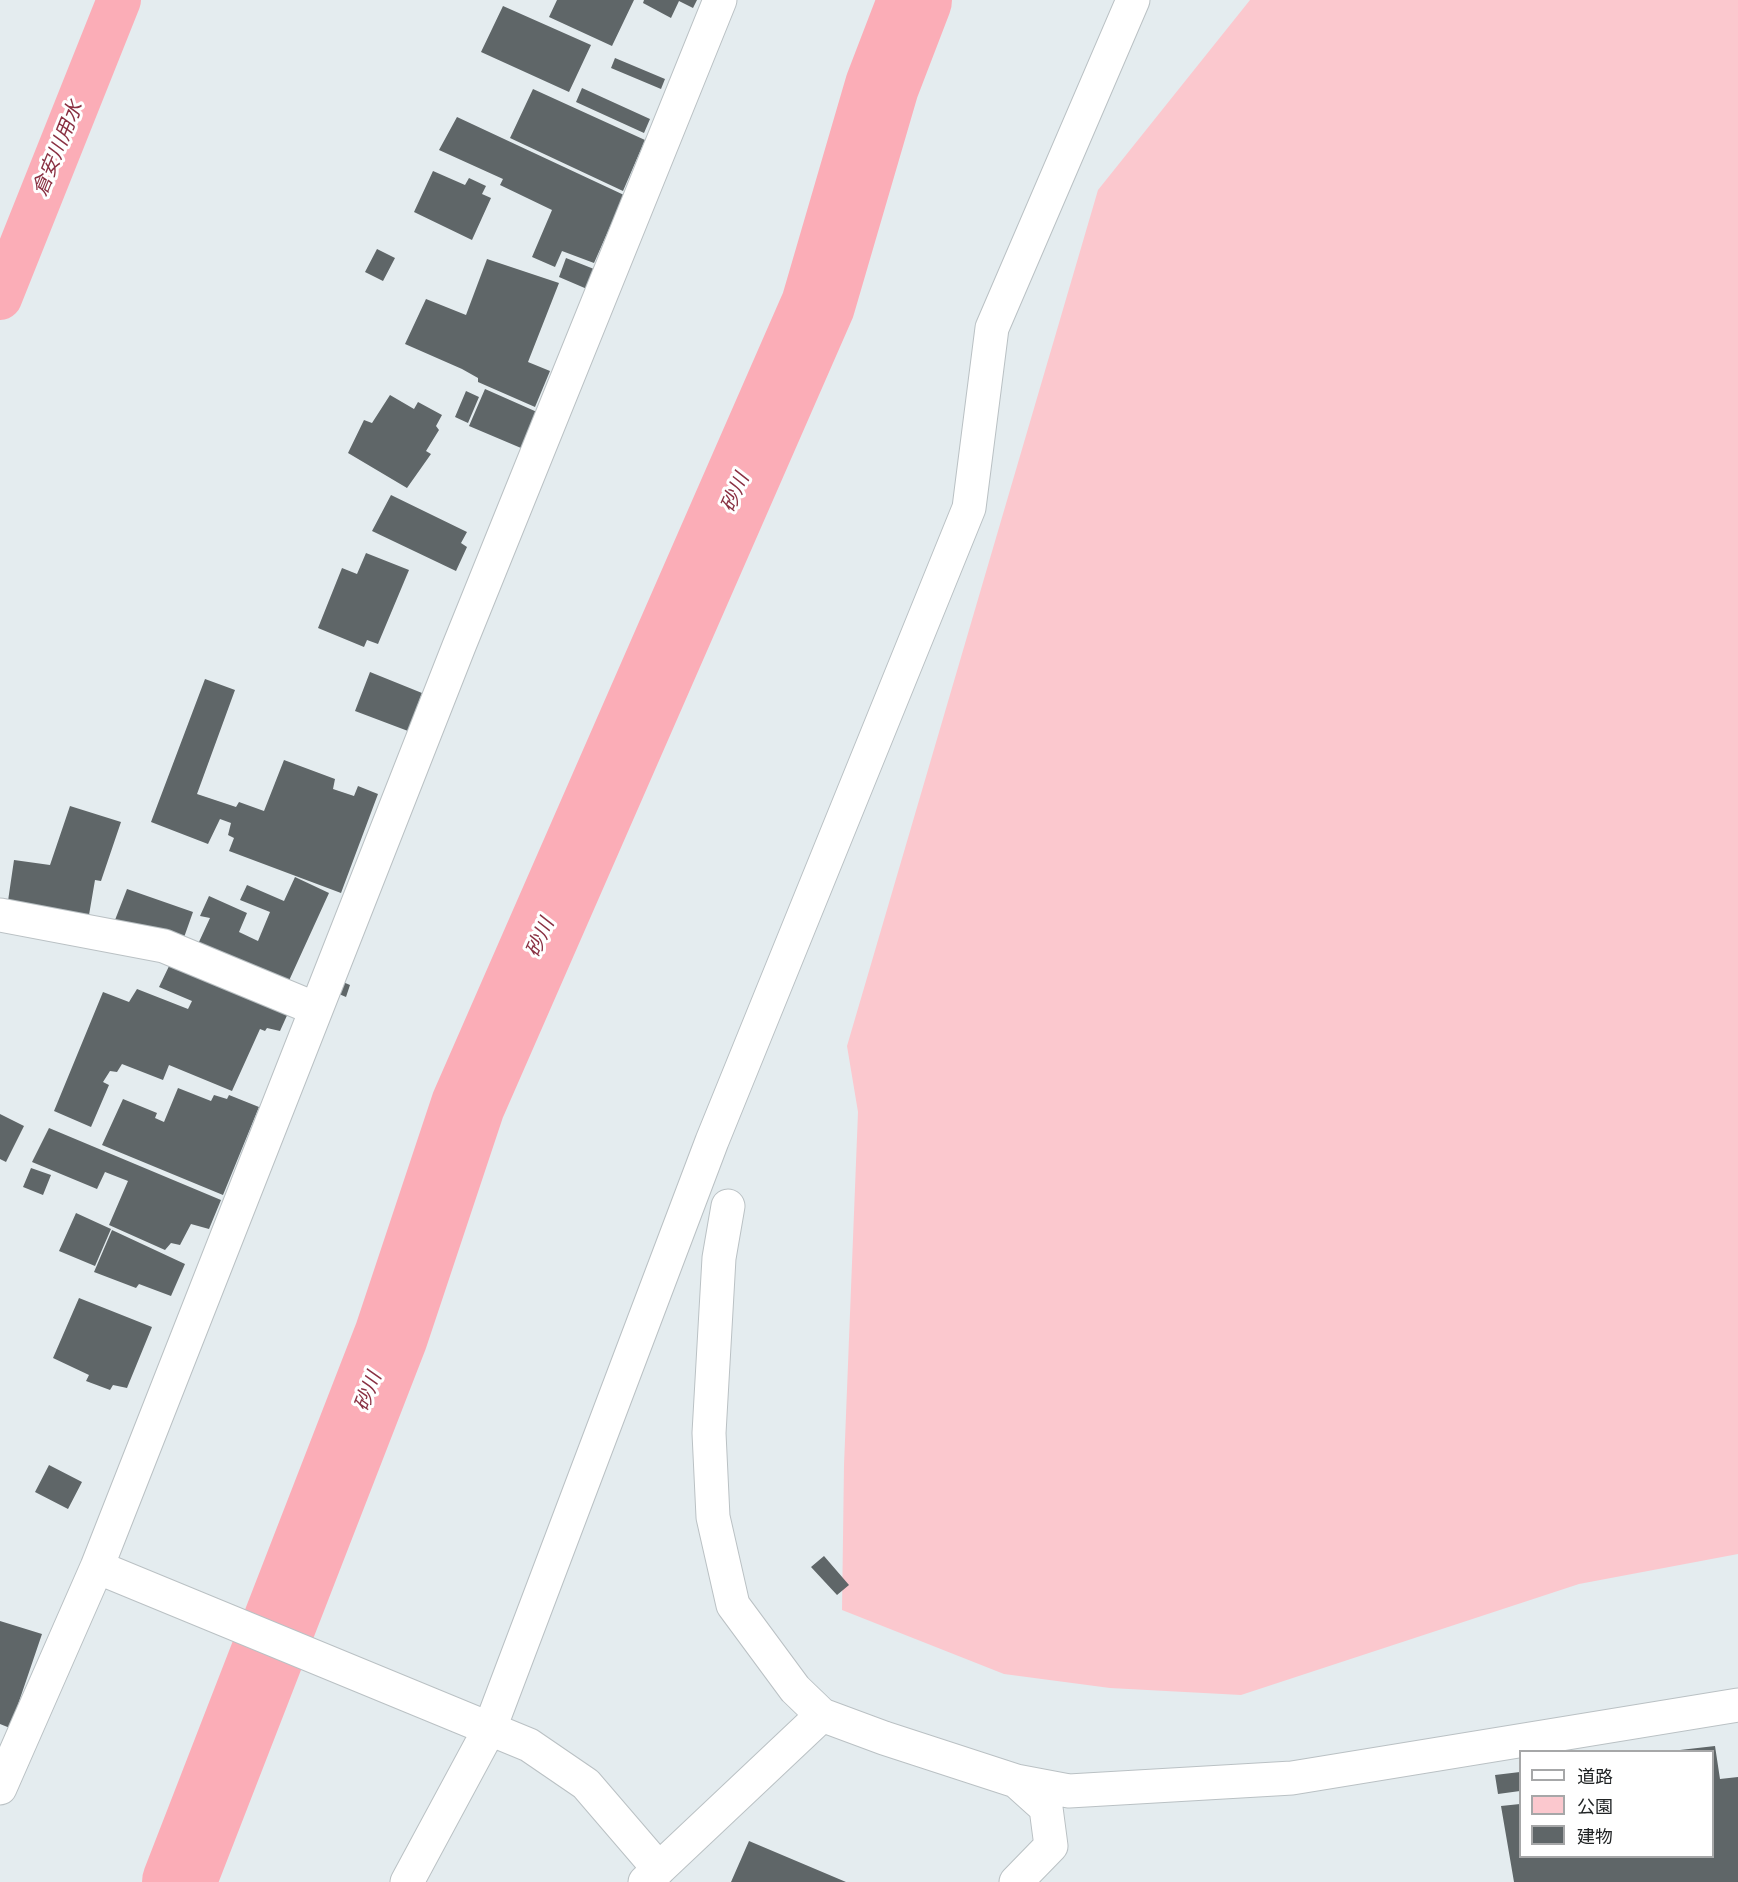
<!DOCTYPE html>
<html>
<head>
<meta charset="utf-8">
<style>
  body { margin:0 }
  #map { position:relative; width:1738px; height:1882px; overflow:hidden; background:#e4ecef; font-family:"DM Sans","Noto Sans JP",sans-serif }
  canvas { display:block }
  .legend { position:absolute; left:1519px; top:1750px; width:195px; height:108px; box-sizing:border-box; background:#fff; border:2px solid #a6a7a8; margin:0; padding:8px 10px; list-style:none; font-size:18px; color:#212425 }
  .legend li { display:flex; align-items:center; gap:12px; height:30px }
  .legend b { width:30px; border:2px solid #a6a7a8 }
</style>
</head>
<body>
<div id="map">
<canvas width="1738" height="1882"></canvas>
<ul class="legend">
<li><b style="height:8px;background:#fff"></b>道路</li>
<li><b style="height:16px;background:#fbc8ce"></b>公園</li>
<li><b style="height:16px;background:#5f6668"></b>建物</li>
</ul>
</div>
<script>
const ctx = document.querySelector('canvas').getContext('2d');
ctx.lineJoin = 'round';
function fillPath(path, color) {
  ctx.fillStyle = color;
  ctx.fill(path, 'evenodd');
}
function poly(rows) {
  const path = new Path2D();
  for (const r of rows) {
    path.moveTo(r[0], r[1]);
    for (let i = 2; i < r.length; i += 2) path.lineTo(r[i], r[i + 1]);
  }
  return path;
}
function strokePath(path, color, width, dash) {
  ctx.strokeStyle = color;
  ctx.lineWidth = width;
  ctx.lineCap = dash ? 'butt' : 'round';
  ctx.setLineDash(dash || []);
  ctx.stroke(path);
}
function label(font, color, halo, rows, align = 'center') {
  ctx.font = font + ' "DM Sans","Noto Sans JP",sans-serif';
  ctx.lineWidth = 6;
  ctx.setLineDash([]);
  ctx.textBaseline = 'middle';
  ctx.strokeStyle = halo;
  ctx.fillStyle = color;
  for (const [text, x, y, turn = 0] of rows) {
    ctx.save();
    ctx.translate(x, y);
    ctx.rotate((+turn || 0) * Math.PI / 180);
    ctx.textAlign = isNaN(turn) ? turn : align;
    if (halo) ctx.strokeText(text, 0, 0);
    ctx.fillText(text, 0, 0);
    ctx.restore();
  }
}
fillPath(poly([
  [1250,0,1738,0,1738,1554,1579,1584,1241,1695,1110,1688,1004,1674,842,1610,844,1465,858,1112,847,1046,1098,190]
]), '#fbc8ce');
strokePath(poly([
  [0,298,119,0]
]), '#fbadb7', 44);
strokePath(poly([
  [179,1882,391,1336,468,1105,818,305,882,86,915,0]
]), '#fbadb7', 74);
fillPath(poly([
  [557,0,634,0,612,46,549,17],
  [644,0,697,0,693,8,679,1,671,18,643,3],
  [503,6,591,45,569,92,481,52],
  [615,58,665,79,661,89,611,68],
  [582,88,650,119,644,133,576,102],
  [533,89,645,140,623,191,510,138],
  [457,117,624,195,594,263,562,251,555,267,532,257,552,210,500,185,503,179,439,150],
  [433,171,465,185,469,178,486,186,482,194,491,198,472,240,414,212],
  [377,249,395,258,383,281,365,272],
  [566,258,594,269,587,289,559,277],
  [487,259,559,283,528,362,550,371,535,407,478,382,478,378,462,369,405,344,426,299,466,315],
  [485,389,537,412,521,448,469,426],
  [466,391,479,397,468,423,455,417],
  [390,395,414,409,418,402,442,415,436,426,439,430,426,451,431,454,407,488,348,453,364,420,372,423],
  [391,495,467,532,461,543,467,547,456,571,372,531],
  [366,553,409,570,378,644,367,640,364,647,318,628,342,568,357,574],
  [370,672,422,693,408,731,355,711],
  [205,679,235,690,197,794,236,807,239,802,264,811,284,760,335,779,333,789,354,796,358,786,378,794,341,893,229,851,234,838,228,835,231,823,220,819,208,844,151,822],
  [70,806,121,822,101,881,95,880,89,915,8,901,14,860,50,865],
  [295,877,329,893,287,985,198,944,210,918,200,916,209,896,247,913,239,932,258,941,270,912,240,900,247,885,284,901],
  [127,889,193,912,182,943,115,920],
  [171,962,289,1011,280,1031,267,1028,265,1031,260,1029,232,1091,169,1065,163,1080,122,1064,117,1072,110,1071,103,1082,109,1085,91,1127,54,1111,103,992,129,1002,137,989,188,1009,192,1001,159,987],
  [343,982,350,985,346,997,339,994],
  [178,1088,211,1101,214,1095,227,1099,229,1095,259,1107,223,1195,102,1145,123,1099,157,1113,155,1118,164,1122],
  [0,1114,24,1126,6,1162,0,1159],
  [49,1128,221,1200,209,1229,191,1224,180,1245,171,1243,165,1250,109,1225,128,1181,105,1172,97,1189,32,1162],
  [31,1168,51,1175,43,1195,23,1187],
  [76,1213,111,1229,95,1266,59,1251],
  [112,1230,185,1264,171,1296,139,1284,136,1288,94,1272],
  [79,1298,152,1327,127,1388,113,1385,110,1390,86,1381,89,1375,53,1358],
  [49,1465,82,1482,68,1509,35,1492],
  [824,1556,849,1585,837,1595,811,1567],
  [0,1621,42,1634,10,1728,0,1724],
  [1715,1746,1720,1779,1738,1777,1738,1882,1514,1882,1501,1806,1520,1804,1520,1856,1712,1856,1712,1752,1680,1750],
  [1520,1772,1520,1791,1498,1794,1495,1775],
  [749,1841,846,1882,731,1882]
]), '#5f6668');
const street = poly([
  [0,915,164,946,316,1009],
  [728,1206,719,1258,709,1433,713,1517,733,1605,795,1689,822,1715,884,1738,1016,1781,1046,1808,1051,1846,1016,1882],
  [97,1567,529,1745,586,1784,659,1869],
  [1016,1781,1069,1791,1292,1778,1738,1705],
  [0,1788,97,1567,459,646,720,0],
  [407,1882,490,1728,712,1141,969,508,992,328,1133,0],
  [645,1882,822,1715]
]);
strokePath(street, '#bac1c4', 35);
strokePath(street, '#fff', 33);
label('italic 20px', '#8a3143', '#fff', [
  ["倉安川用水",59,149,-68],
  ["砂川",736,493,-66],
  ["砂川",541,938,-66],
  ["砂川",369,1392,-69]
]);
</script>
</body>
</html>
